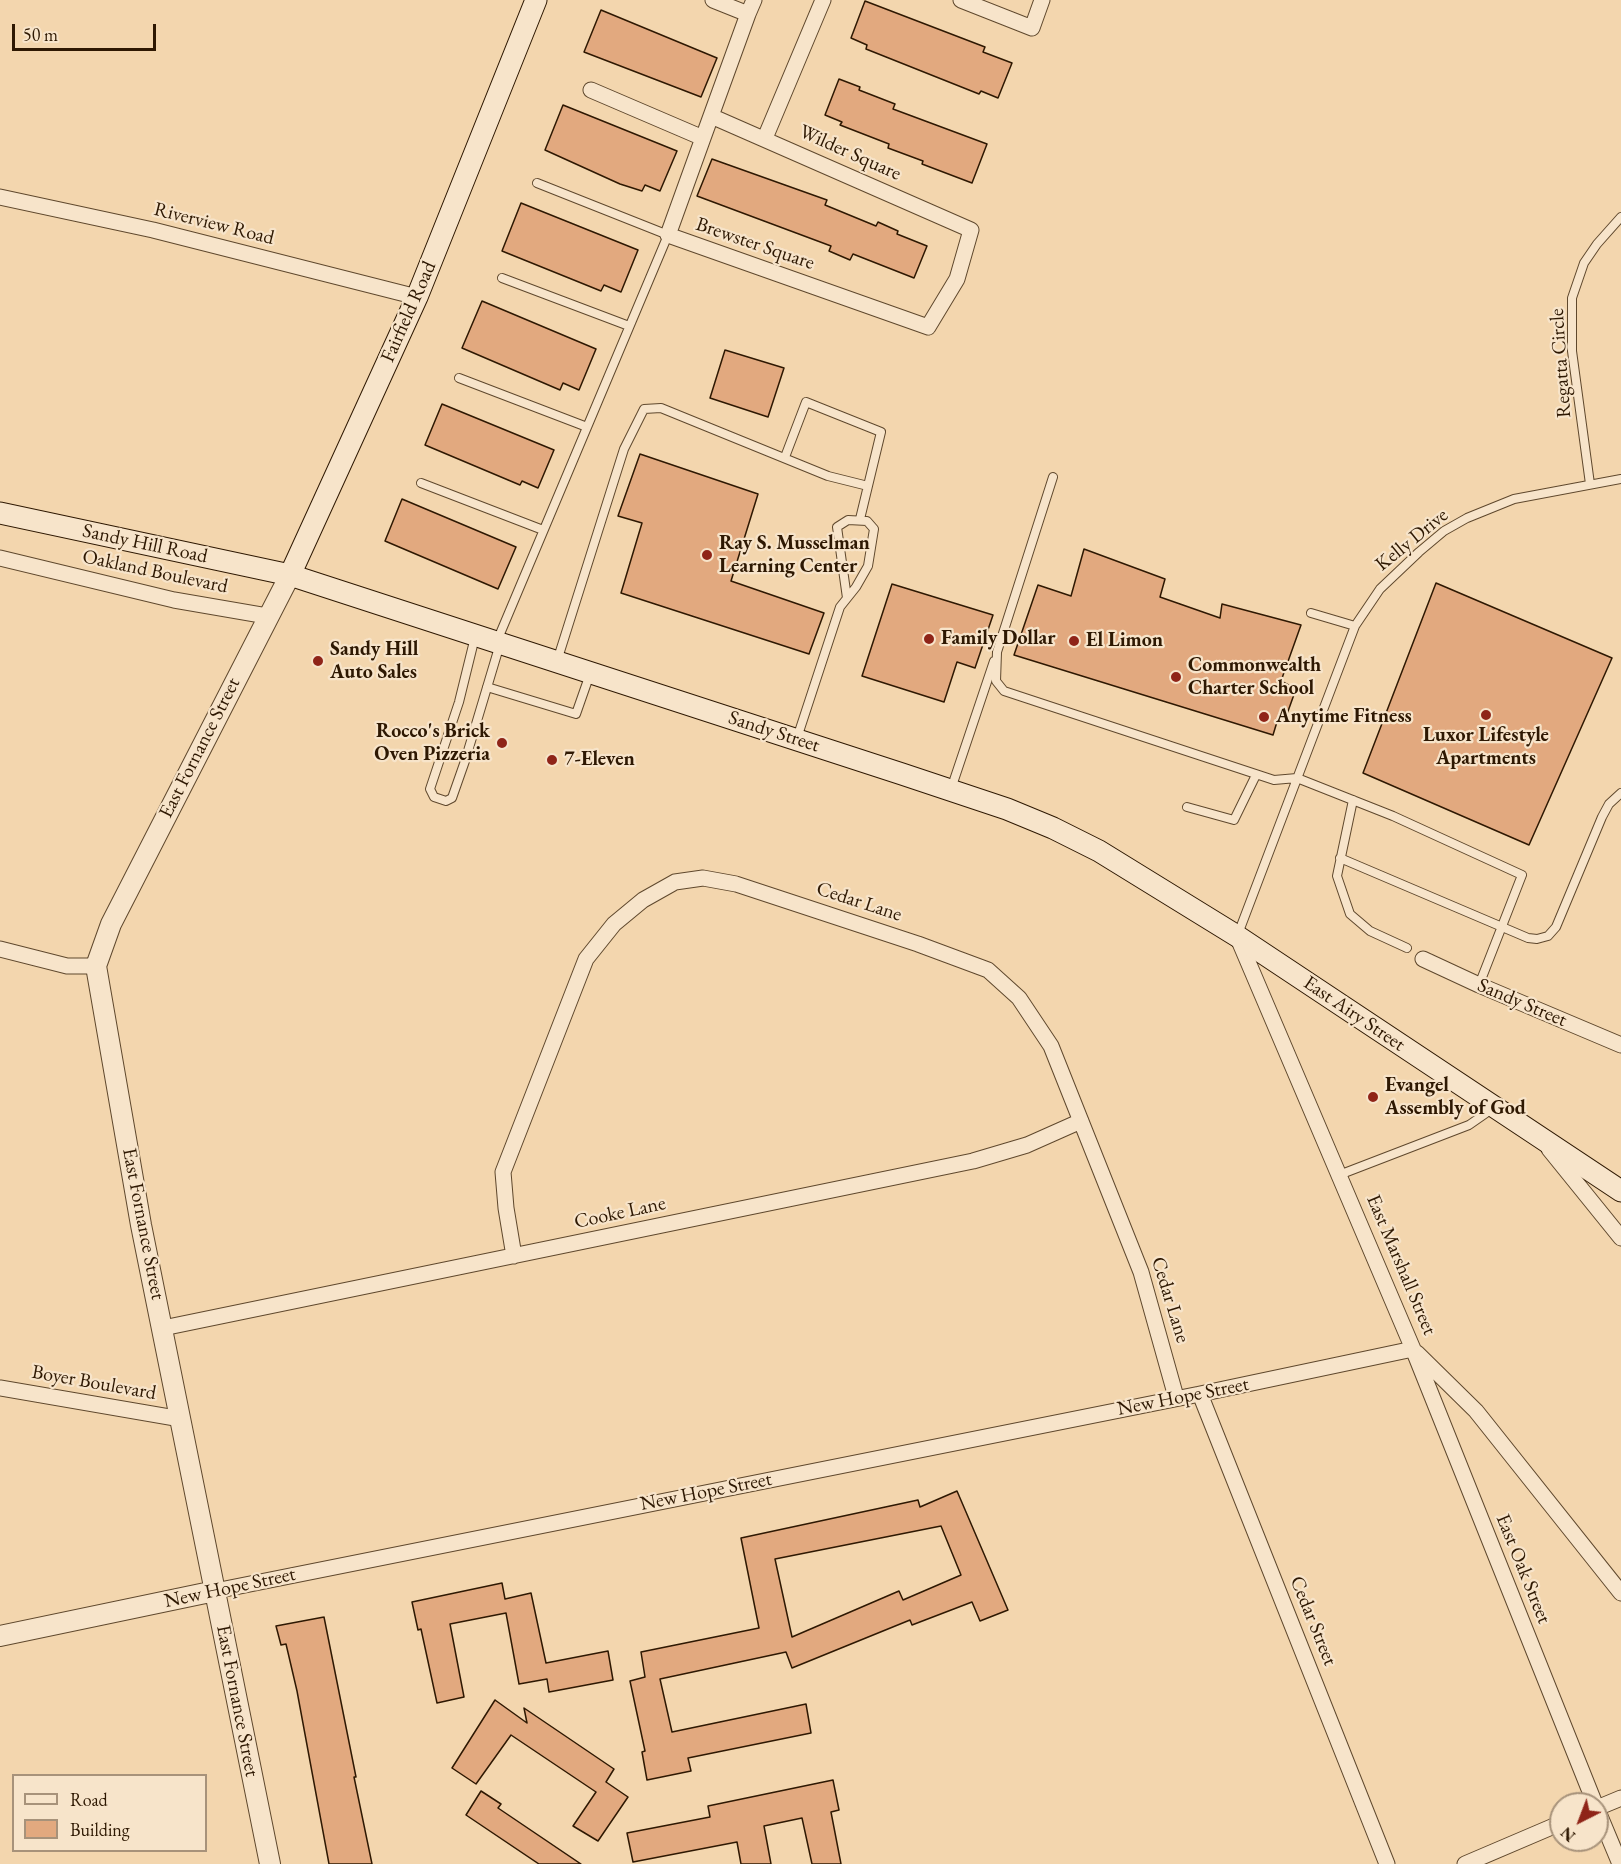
<!DOCTYPE html>
<html>
<head>
<meta charset="utf-8">
<style>
  body { margin:0 }
  #map { position:relative; width:1621px; height:1864px; overflow:hidden; background:#f3d6ae; font-family:"EB Garamond",serif }
  canvas { display:block }
  .legend { position:absolute; left:12px; top:1774px; width:195px; height:78px; box-sizing:border-box; background:#f7e4ca; border:2px solid #a7927a; margin:0; padding:8px 10px; list-style:none; font-size:18px; color:#2e1802 }
  .legend li { display:flex; align-items:center; gap:12px; height:30px }
  .legend b { width:30px; border:2px solid #a7927a }
  .north { position:absolute; left:1549px; top:1792px; width:60px; height:60px; box-sizing:border-box; background:#f7e4ca; border:2px solid #a7927a; border-radius:50%; rotate:222deg; font-size:16px; font-weight:700; line-height:24px; text-align:center; color:#2e1802 }
  .north::after { content:''; display:block; margin:auto; width:21px; height:27px; background:#8f2418; clip-path:polygon(50% 0,100% 100%,50% 72%,0 100%) }
  .scale { position:absolute; left:12px; top:24px; width:144px; height:27px; box-sizing:border-box; border:3px solid #2e1802; border-top:0; padding-left:8px; font-size:18px; line-height:21px; white-space:nowrap; color:#2e1802; -webkit-text-stroke:4px #f7e4ca; paint-order:stroke }
</style>
</head>
<body>
<div id="map">
<canvas width="1621" height="1864"></canvas>
<ul class="legend">
<li><b style="height:8px;background:#f7e4ca"></b>Road</li>
<li><b style="height:16px;background:#e2a97f"></b>Building</li>
</ul>
<div class="north">N</div>
<div class="scale">50 m</div>
</div>
<script>
const ctx = document.querySelector('canvas').getContext('2d');
ctx.lineJoin = 'round';
function fillPath(path, color) {
  ctx.fillStyle = color;
  ctx.fill(path, 'evenodd');
}
function poly(rows) {
  const path = new Path2D();
  for (const r of rows) {
    path.moveTo(r[0], r[1]);
    for (let i = 2; i < r.length; i += 2) path.lineTo(r[i], r[i + 1]);
  }
  return path;
}
function strokePath(path, color, width, dash) {
  ctx.strokeStyle = color;
  ctx.lineWidth = width;
  ctx.lineCap = dash ? 'butt' : 'round';
  ctx.setLineDash(dash || []);
  ctx.stroke(path);
}
function label(font, color, halo, rows, align = 'center') {
  ctx.font = font + ' "EB Garamond",serif';
  ctx.lineWidth = 4.5;
  ctx.setLineDash([]);
  ctx.textBaseline = 'middle';
  ctx.strokeStyle = halo;
  ctx.fillStyle = color;
  for (const [text, x, y, turn = 0] of rows) {
    ctx.save();
    ctx.translate(x, y);
    ctx.rotate((+turn || 0) * Math.PI / 180);
    ctx.textAlign = isNaN(turn) ? turn : align;
    if (halo) ctx.strokeText(text, 0, 0);
    ctx.fillText(text, 0, 0);
    ctx.restore();
  }
}
const building = poly([
  [865,1,985,47,983,52,1012,63,998,98,981,91,979,94,866,49,867,45,851,38,865,1],
  [601,10,717,58,701,97,584,52,601,10],
  [839,79,860,87,859,90,895,104,893,109,987,144,972,183,922,164,923,161,888,148,889,144,840,125,842,122,825,115,839,79],
  [563,105,677,151,660,191,645,185,642,191,620,184,545,150,563,105],
  [712,159,827,200,825,205,876,226,878,222,898,231,897,234,927,246,914,278,853,254,850,260,829,251,831,246,697,196,712,159],
  [521,203,638,250,621,292,604,285,601,291,502,251,521,203],
  [482,301,596,349,579,390,563,383,560,390,462,348,482,301],
  [725,350,784,368,768,417,710,398,725,350],
  [442,404,554,450,538,488,522,481,520,485,425,445,442,404],
  [640,454,758,494,731,581,824,613,809,654,621,593,642,523,618,516,640,454],
  [402,499,516,547,498,589,385,541,402,499],
  [1084,549,1165,579,1160,597,1220,618,1222,604,1301,625,1281,681,1296,689,1287,714,1280,712,1273,735,1014,655,1038,585,1071,596,1084,549],
  [1436,583,1612,658,1529,845,1363,773,1436,583],
  [892,584,993,615,975,668,957,662,944,702,862,676,892,584],
  [957,1491,1008,1610,980,1621,972,1602,912,1625,910,1620,792,1668,786,1652,660,1679,672,1732,806,1704,811,1733,688,1758,691,1771,647,1780,642,1752,645,1751,630,1681,645,1677,641,1652,759,1628,741,1538,918,1500,920,1507,957,1491],
  [941,1526,961,1575,903,1600,899,1591,792,1637,775,1559,941,1526],
  [502,1583,505,1599,531,1593,546,1663,608,1651,613,1680,549,1692,547,1679,519,1684,506,1613,450,1624,464,1697,437,1703,421,1629,418,1630,412,1602,502,1583],
  [324,1617,356,1777,354,1777,372,1864,329,1864,297,1691,286,1644,281,1645,276,1626,324,1617],
  [495,1700,527,1723,524,1708,614,1769,606,1782,628,1797,598,1841,573,1826,596,1792,511,1735,476,1784,452,1768,495,1700],
  [833,1780,839,1810,831,1812,841,1864,812,1864,802,1818,764,1826,771,1864,741,1864,737,1842,633,1862,627,1833,710,1817,708,1806,833,1780],
  [481,1791,501,1804,498,1808,581,1864,539,1864,466,1815,481,1791]
]);
fillPath(building, '#e2a97f');
strokePath(building, '#2e1802', 1.5);
const service = poly([
  [502,278,629,326],
  [459,378,587,427],
  [785,457,806,402,881,432,860,519],
  [1053,477,997,652,996,681,1004,691,1274,780,1297,778,1393,816,1522,875,1479,985],
  [421,483,543,530],
  [1590,484,1572,351,1572,298,1584,263,1597,244,1621,217],
  [1311,613,1355,626],
  [475,637,459,702,430,789,434,797,446,801,452,798,465,761,500,644],
  [497,641,668,235,537,183],
  [557,661,624,449,644,409,661,408,828,476,868,486],
  [487,687,576,714,590,674],
  [797,738,840,607,856,587,868,566,874,529,867,521,848,520,837,527,847,598],
  [951,789,994,661],
  [1353,800,1337,876,1350,914,1370,931,1407,948],
  [1187,807,1234,820,1256,775],
  [1340,858,1528,938,1537,939,1548,936,1556,927,1602,817,1609,804,1621,793],
  [1238,934,1355,626,1380,589,1419,552,1444,531,1467,518,1514,499,1621,479],
  [1339,1175,1469,1125,1492,1109]
]);
const minor = poly([
  [713,0,748,14],
  [961,0,1032,28,1042,0],
  [591,90,703,138],
  [711,116,971,230,957,279,928,327,668,235,703,138,748,14,754,0],
  [765,138,823,0],
  [0,197,153,230,417,297],
  [0,558,174,600,267,616],
  [1237,936,1413,1349,1595,1804],
  [0,949,67,966,96,966],
  [1423,959,1479,985,1621,1045],
  [1549,1149,1621,1238],
  [514,1256,506,1208,503,1172,586,959,614,924,643,900,675,882,703,878,736,884,918,944,988,970,1019,998,1051,1046,1141,1272,1176,1397],
  [163,1328,973,1161,1027,1145,1081,1121],
  [1417,1353,1476,1411,1621,1593],
  [0,1388,181,1419],
  [1200,1394,1387,1864],
  [215,1591,1200,1394,1413,1349],
  [1597,1808,1621,1798],
  [1597,1809,1620,1864],
  [1465,1864,1561,1823]
]);
const tertiary = poly([
  [0,1636,215,1591],
  [270,1864,141,1225,96,966,111,924,290,575]
]);
const secondary = poly([
  [0,513,290,575,902,774,1007,809,1053,828,1099,851,1237,936,1621,1191],
  [290,575,417,297,536,0]
]);
strokePath(service, '#5f482d', 10);
strokePath(minor, '#5f482d', 17);
strokePath(tertiary, '#5f482d', 22);
strokePath(secondary, '#2e1802', 23);
strokePath(service, '#f7e4ca', 8);
strokePath(minor, '#f7e4ca', 15);
strokePath(tertiary, '#f7e4ca', 20);
strokePath(secondary, '#f7e4ca', 21);
for (const [x, y, r, color] of [
  [707,555,6,"#8f2418"],
  [929,639,6,"#8f2418"],
  [1074,641,6,"#8f2418"],
  [318,661,6,"#8f2418"],
  [1176,677,6,"#8f2418"],
  [1486,715,6,"#8f2418"],
  [1264,717,6,"#8f2418"],
  [502,743,6,"#8f2418"],
  [552,760,6,"#8f2418"],
  [1373,1097,6,"#8f2418"]
]) {
  const dot = new Path2D();
  dot.arc(x, y, r, 0, 2 * Math.PI);
  ctx.fillStyle = color;
  ctx.fill(dot);
  strokePath(dot, '#f7e4ca', 2);
}
label('20px', '#2e1802', '#f7e4ca', [
  ["Wilder Square",850,153,24],
  ["Riverview Road",214,224,14],
  ["Brewster Square",755,244,19],
  ["Fairfield Road",409,312,-66],
  ["Regatta Circle",1561,363,-94],
  ["Kelly Drive",1412,540,-39],
  ["Sandy Hill Road",145,544,12],
  ["Oakland Boulevard",155,572,12],
  ["Sandy Street",774,732,18],
  ["East Fornance Street",200,748,-63],
  ["Cedar Lane",859,902,18],
  ["Sandy Street",1522,1003,23],
  ["East Airy Street",1354,1014,34],
  ["Cooke Lane",620,1213,-12],
  ["East Fornance Street",143,1224,79],
  ["East Marshall Street",1401,1265,67],
  ["Cedar Lane",1170,1300,73],
  ["Boyer Boulevard",94,1383,10],
  ["New Hope Street",1183,1397,-11],
  ["New Hope Street",706,1492,-11],
  ["East Oak Street",1523,1569,68],
  ["New Hope Street",230,1588,-12],
  ["Cedar Street",1313,1621,68],
  ["East Fornance Street",237,1701,79]
]);
label('bold 20px', '#2e1802', '#f7e4ca', [
  ["Ray S. Musselman",719,544],
  ["Learning Center",719,567],
  ["Family Dollar",941,639],
  ["El Limon",1086,641],
  ["Sandy Hill",330,650],
  ["Auto Sales",330,673],
  ["Commonwealth",1188,666],
  ["Charter School",1188,689],
  ["Anytime Fitness",1276,717],
  ["Rocco's Brick",490,732,"right"],
  ["Oven Pizzeria",490,755,"right"],
  ["Luxor Lifestyle",1486,736,"center"],
  ["Apartments",1486,759,"center"],
  ["7-Eleven",564,760],
  ["Evangel",1385,1086],
  ["Assembly of God",1385,1109]
], 'left');
</script>
</body>
</html>
